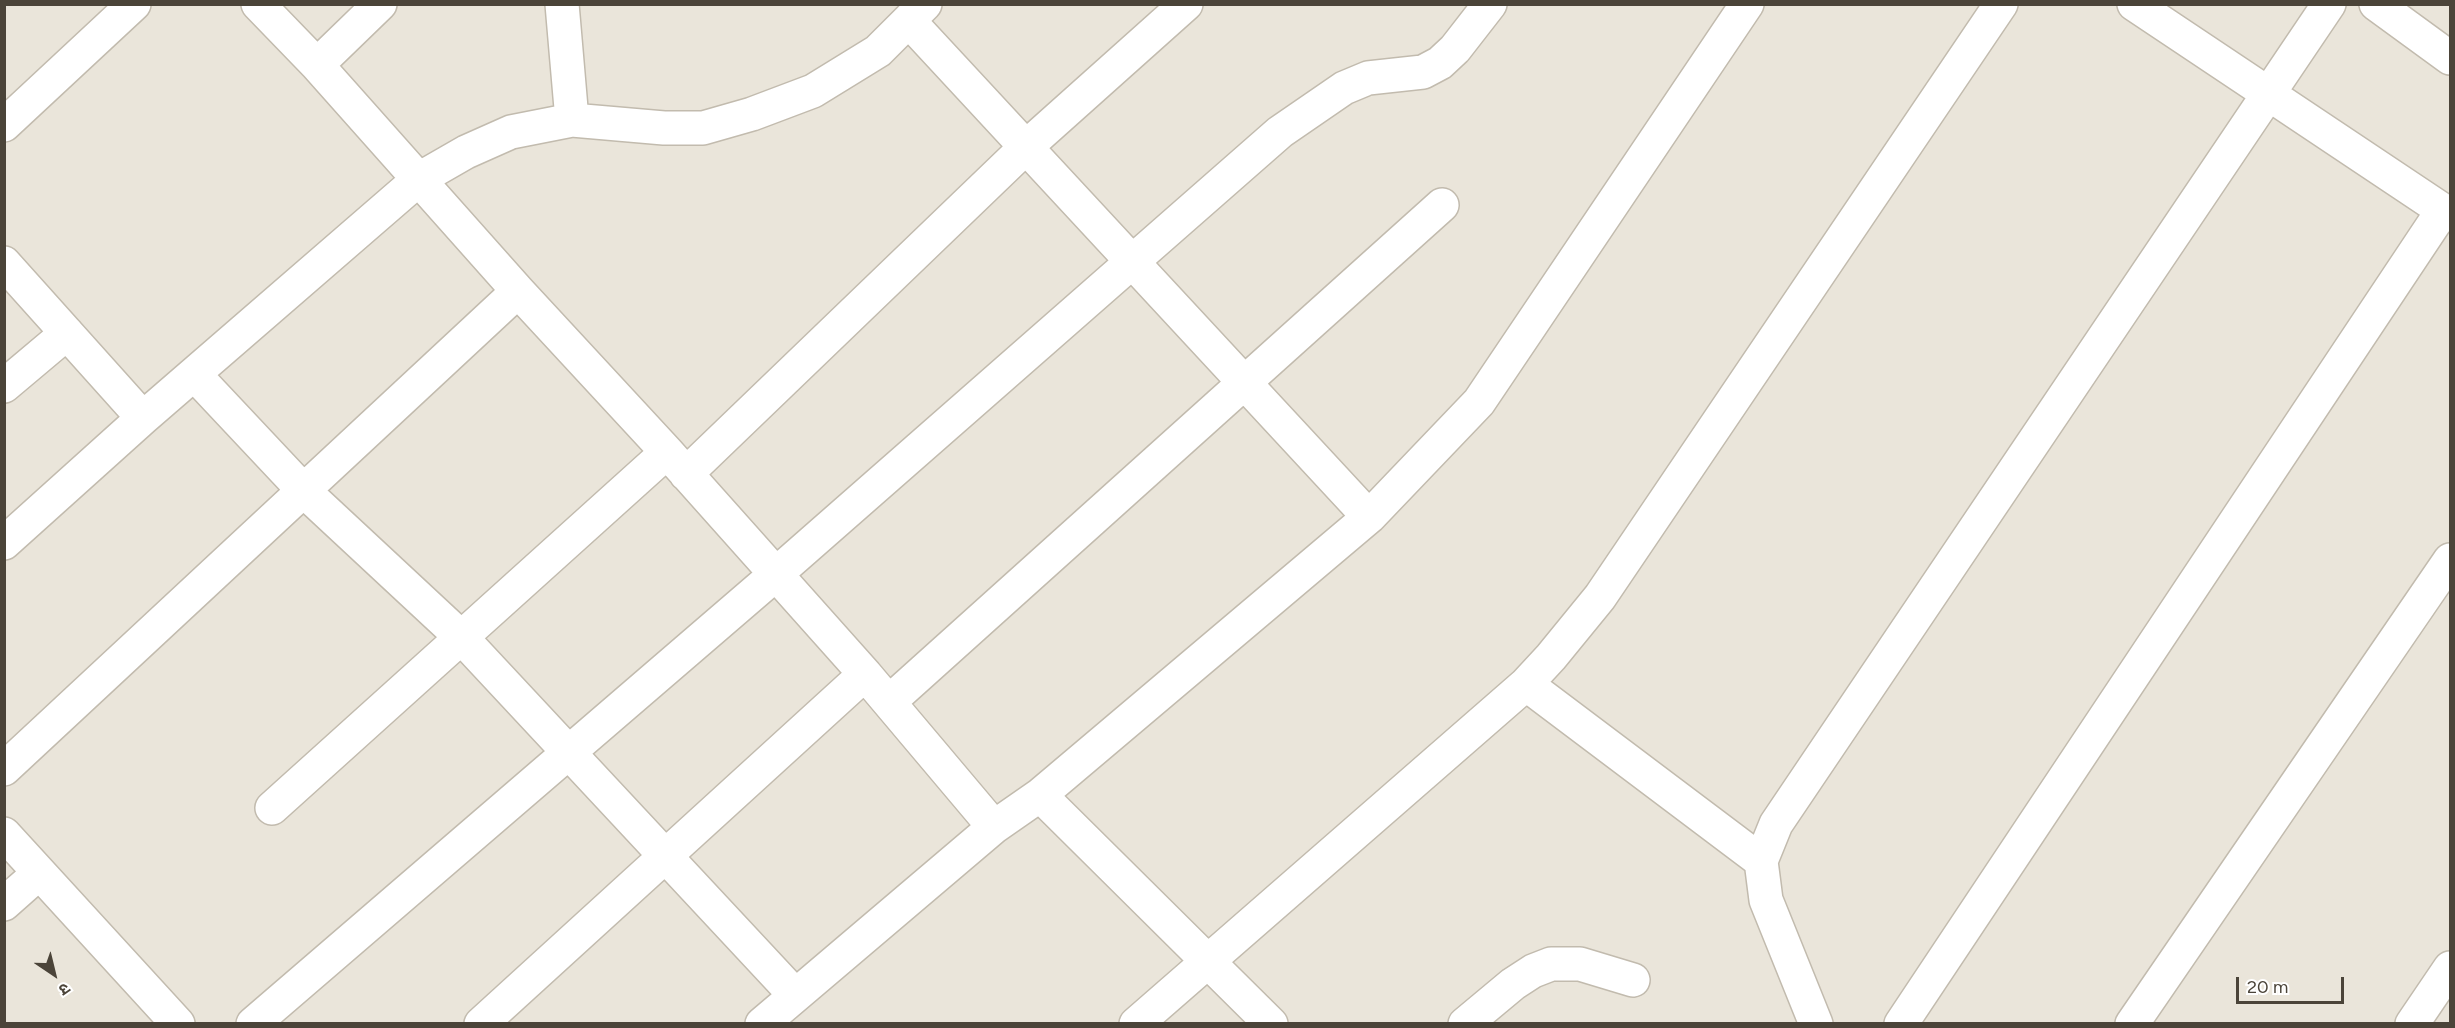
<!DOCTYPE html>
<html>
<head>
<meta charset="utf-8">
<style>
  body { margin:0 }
  #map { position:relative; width:2455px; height:1028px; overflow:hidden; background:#f6f3ec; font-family:Figtree,"Noto Sans Devanagari",sans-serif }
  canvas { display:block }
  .frame { position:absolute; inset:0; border:6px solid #4b4439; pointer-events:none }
  .north { position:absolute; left:24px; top:944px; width:60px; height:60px; -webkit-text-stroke:4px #fff; paint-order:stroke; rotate:145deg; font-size:16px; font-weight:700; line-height:24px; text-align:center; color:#4b4439 }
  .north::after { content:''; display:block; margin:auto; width:21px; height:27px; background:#4b4439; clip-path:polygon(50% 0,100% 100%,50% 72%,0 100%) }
  .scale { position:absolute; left:2236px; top:977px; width:108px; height:27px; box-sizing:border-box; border:3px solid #4b4439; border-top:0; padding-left:8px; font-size:18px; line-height:21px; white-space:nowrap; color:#4b4439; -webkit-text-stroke:4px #fff; paint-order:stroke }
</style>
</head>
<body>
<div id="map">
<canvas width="2455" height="1028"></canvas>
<div class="frame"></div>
<div class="north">उ</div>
<div class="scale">20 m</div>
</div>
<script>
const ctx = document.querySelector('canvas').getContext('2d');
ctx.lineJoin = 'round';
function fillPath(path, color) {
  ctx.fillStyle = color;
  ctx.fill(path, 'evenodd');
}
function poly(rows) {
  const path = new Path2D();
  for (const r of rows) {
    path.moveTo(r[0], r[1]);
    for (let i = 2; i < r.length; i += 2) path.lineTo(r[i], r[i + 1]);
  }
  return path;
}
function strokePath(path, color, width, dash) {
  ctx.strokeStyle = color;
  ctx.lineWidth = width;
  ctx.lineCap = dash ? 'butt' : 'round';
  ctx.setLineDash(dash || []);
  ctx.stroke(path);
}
fillPath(poly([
  [5,5,2450,5,2450,1023,5,1023]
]), '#eae5da');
const minor = poly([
  [258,4,317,65,518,291,667,452,865,674,994,827,1040,795,1271,1024],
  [562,4,572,120],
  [2134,4,2450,215],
  [2376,4,2450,58],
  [909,21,1369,517],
  [317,65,380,4],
  [4,125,134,4],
  [4,263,143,418],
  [194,374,304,491,462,638,795,995],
  [4,386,67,333],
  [686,474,1026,147,1186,4],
  [4,543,143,418,419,179,466,152,511,132,572,120,664,128,703,128,752,114,813,91,878,51,925,4],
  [1526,684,1761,861],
  [889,702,1442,205],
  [4,769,518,291],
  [1040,795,1369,517,1479,402,1747,4],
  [272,808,667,452],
  [4,834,178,1024],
  [4,904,39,873],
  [253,1024,776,574,1280,132,1344,88,1368,78,1423,72,1440,63,1455,49,1490,4],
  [481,1024,865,674],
  [762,1024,994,827],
  [1136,1024,1526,684,1551,657,1600,597,2001,4],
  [1465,1024,1513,984,1533,971,1551,964,1580,964,1633,980],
  [1816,1024,1766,900,1761,861,1776,824,2329,4],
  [1901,1024,2443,210],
  [2132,1024,2450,560],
  [2412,1024,2450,968]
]);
strokePath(minor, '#c2bbae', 36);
strokePath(minor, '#fff', 33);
</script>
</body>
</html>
